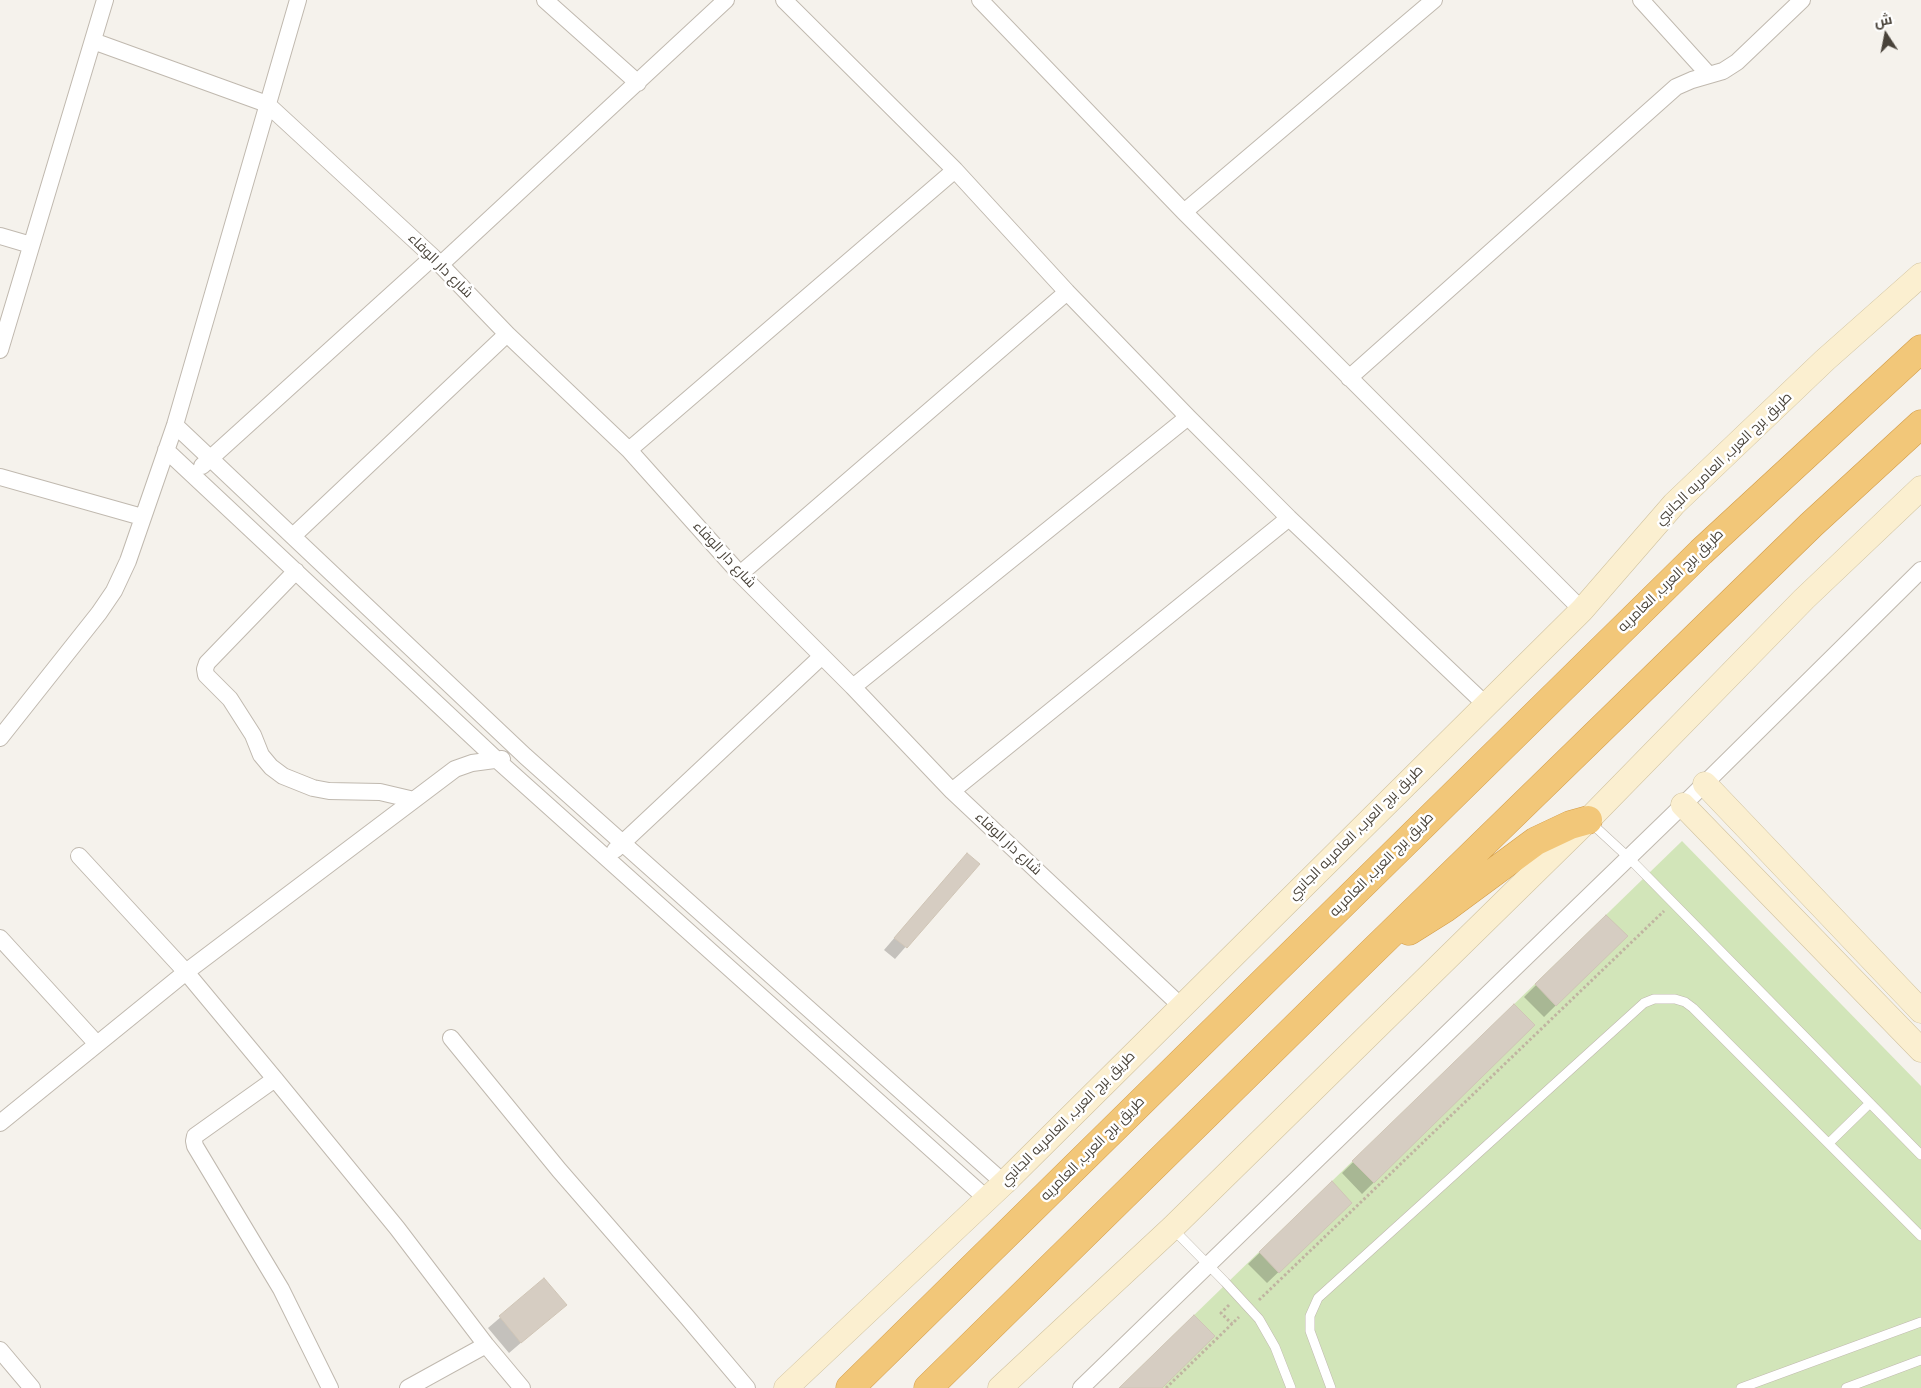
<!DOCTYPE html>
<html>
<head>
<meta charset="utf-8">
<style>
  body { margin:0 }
  #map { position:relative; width:1921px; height:1388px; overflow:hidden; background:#f5f2ec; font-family:"DM Sans",Cairo,sans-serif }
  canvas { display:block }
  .north { position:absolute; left:1861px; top:10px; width:50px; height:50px; -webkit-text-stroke:4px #fff; paint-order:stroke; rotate:349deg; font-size:14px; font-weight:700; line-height:20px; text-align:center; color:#49433a }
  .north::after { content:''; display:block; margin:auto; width:18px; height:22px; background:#49433a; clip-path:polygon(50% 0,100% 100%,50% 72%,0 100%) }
</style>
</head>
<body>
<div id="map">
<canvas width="1921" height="1388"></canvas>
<div class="north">ش</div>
</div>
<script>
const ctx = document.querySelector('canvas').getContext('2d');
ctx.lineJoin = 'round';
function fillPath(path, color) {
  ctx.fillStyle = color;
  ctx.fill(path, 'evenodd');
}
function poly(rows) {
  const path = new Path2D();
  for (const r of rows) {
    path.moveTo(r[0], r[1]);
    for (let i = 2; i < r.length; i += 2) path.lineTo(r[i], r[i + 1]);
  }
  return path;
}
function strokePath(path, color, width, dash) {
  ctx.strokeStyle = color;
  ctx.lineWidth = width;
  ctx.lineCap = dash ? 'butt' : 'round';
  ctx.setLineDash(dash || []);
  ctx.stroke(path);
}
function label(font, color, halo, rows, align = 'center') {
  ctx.font = font + ' "DM Sans",Cairo,sans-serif';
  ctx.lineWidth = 5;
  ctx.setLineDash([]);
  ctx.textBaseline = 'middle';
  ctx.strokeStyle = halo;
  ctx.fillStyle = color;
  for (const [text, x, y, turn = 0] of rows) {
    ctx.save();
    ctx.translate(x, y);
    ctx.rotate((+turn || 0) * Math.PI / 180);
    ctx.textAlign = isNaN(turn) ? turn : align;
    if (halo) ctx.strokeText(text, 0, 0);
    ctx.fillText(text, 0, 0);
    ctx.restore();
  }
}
fillPath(poly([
  [1682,841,1921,1086,1921,1388,1119,1388]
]), '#d2e5b9');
fillPath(poly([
  [978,864,895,959,884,950,956,866],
  [1606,916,1626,936,1544,1017,1524,997],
  [1514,1005,1534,1025,1362,1194,1342,1173],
  [1332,1183,1339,1214,1267,1283,1248,1264],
  [544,1280,565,1305,509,1353,488,1328]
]), '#0003');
const building = poly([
  [967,853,980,864,907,948,894,938,967,853],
  [1606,915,1628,936,1556,1006,1535,984,1606,915],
  [1514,1004,1535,1025,1374,1183,1352,1161,1514,1004],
  [1332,1181,1352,1203,1279,1273,1259,1252,1332,1181],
  [544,1278,567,1305,521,1343,499,1316,544,1278],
  [1194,1315,1215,1336,1162,1388,1119,1388,1194,1315]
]);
fillPath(building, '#d6cdc2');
strokePath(building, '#d0c5b6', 1);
const lane = poly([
  [1590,822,1629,858,1921,1155],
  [1829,1143,1870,1103],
  [1172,1228,1225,1282,1259,1319,1275,1347,1291,1388],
  [1331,1388,1310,1331,1310,1316,1318,1298,1644,1003,1654,999,1675,999,1685,1002,1693,1008,1921,1236],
  [1741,1388,1921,1322],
  [1846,1388,1921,1360]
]);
const street = poly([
  [545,0,638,83],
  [784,0,955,170,1067,292,1188,417,1289,518,1485,704],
  [980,0,1184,212,1582,610],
  [1641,0,1709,75],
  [93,41,267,104,433,257,507,334,629,450,740,574,853,687,952,791,1181,1006],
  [1184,212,1434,0],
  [0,236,31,245],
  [440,265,726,0],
  [0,350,105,0],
  [1349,378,1676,87,1692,80,1723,71,1737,62,1802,0],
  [175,425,525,756,1004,1183],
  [166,450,496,759,987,1199],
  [629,450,955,170],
  [202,466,433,257],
  [0,477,142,517],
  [293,536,507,334],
  [296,571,207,663,205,669,206,675,230,699,253,735,261,755,271,767,283,776,313,788,329,791,380,792,414,800],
  [740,574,1067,292],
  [853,687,1188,417],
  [0,738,99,613,114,591,128,561,175,425,298,0],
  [952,791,1289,518],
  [615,850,822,656],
  [79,856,186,972,275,1079,397,1228,486,1345,522,1388],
  [0,938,97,1044],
  [451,1038,559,1170,687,1317,747,1388],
  [275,1079,195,1136,194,1141,195,1146,281,1289,330,1388],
  [0,1123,186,972,455,769,472,763,502,759],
  [0,1350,32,1388],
  [408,1388,486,1345],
  [1081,1388,1683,805,1921,570]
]);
const secondary = poly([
  [1705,784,1921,1011],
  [1683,805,1921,1050],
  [786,1388,1004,1183,1582,610,1674,504,1825,360,1921,275],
  [1000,1388,1172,1228,1588,820,1804,599,1921,488]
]);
const highway = poly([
  [1409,931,1444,909,1536,841,1570,825,1588,820],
  [850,1388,1701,552,1921,349],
  [928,1388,1371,953,1811,525,1921,424]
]);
strokePath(lane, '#c0b9af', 10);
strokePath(street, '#c0b9af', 18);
strokePath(secondary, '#d0c29f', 25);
strokePath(highway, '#d29c49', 29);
strokePath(poly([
  [1259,1300,1664,911],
  [1229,1305,1221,1313,1232,1324],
  [1166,1388,1239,1317]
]), '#c0b4a1', 3, [2.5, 2.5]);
strokePath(lane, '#fff', 9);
strokePath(street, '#fff', 16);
strokePath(secondary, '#fbefd0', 24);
strokePath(highway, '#f2c779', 28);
label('14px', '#49433a', '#fff', [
  ["شارع دار الوفاء",440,266,45],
  ["طريق برج العرب, العامريه الجانبي",1724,459,-44],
  ["شارع دار الوفاء",724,555,47],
  ["طريق برج العرب, العامريه",1671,581,-44],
  ["طريق برج العرب, العامريه الجانبي",1356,833,-45],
  ["شارع دار الوفاء",1008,844,43],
  ["طريق برج العرب, العامريه",1382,865,-45],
  ["طريق برج العرب, العامريه الجانبي",1068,1119,-45],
  ["طريق برج العرب, العامريه",1093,1149,-45]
]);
</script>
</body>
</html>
